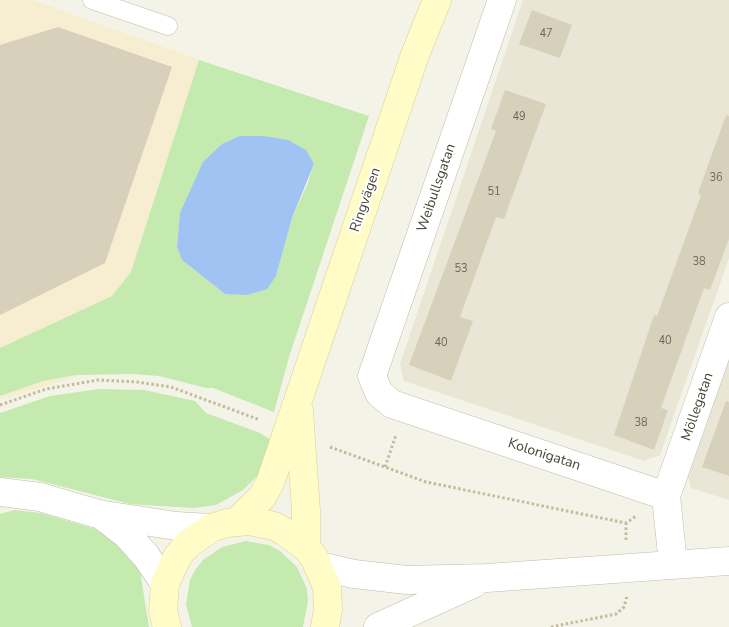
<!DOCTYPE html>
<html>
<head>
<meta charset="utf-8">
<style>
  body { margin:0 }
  canvas { display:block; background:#f4f3e8 }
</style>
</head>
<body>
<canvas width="729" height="627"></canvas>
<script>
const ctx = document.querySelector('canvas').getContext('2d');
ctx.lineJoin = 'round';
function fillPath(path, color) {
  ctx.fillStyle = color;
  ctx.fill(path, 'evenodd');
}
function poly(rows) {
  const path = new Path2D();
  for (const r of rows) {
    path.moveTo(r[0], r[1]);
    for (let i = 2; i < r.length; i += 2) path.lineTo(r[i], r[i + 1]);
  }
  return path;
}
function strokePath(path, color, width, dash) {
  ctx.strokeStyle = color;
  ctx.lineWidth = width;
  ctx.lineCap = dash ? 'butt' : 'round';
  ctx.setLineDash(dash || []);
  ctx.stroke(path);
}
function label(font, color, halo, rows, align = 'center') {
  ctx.font = font + ' "Nunito Sans",sans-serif';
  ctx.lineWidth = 4;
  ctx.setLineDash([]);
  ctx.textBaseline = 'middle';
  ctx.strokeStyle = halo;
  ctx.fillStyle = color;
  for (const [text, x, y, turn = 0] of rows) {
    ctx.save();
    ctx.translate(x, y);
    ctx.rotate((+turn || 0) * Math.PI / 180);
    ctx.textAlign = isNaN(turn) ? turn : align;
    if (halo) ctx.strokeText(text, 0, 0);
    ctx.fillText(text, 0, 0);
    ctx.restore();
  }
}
fillPath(poly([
  [523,0,729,0,729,258,660,455,644,461,404,381,400,364],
  [729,358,729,500,691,488,688,476]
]), '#e9e6d5');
fillPath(poly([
  [0,0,33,0,206,62,102,369,0,400]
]), '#f7eed2');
fillPath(poly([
  [199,60,369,116,289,357,274,412,213,388,206,388,159,376,132,374,76,375,43,381,0,396,0,348,112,296,131,272],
  [314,164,307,185,292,218,276,276,225,294,182,260,177,247,180,213],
  [99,389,144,390,195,401,206,413,260,433,271,440,267,461,256,477,243,490,216,505,193,508,130,504,32,479,0,477,0,413,50,396],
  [14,510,41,513,95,529,127,548,140,571,149,627,0,627,0,514],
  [246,541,269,545,280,551,297,567,307,589,308,601,303,627,192,627,186,604,190,580,195,570,203,560,222,547]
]), '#c4eaaf');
fillPath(poly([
  [240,136,264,136,288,140,306,150,314,164,292,218,276,276,267,289,247,295,225,294,182,260,177,247,180,213,203,162,222,144]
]), '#a1c3f4');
fillPath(poly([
  [532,10,572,25,560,58,519,44],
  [58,27,172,67,105,263,0,315,0,45],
  [505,90,546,104,504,219,496,217,460,317,473,321,451,381,409,365,496,131,491,129],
  [726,115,729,116,729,239,710,290,704,288,661,408,668,410,654,450,614,435,654,315,657,316,701,195,698,193],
  [726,401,729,402,729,476,702,467]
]), '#d7d1bc');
const lane = poly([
  [92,0,168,26]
]);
const street = poly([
  [502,0,372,376,379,393,392,404,666,496,673,564],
  [0,492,40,497,98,514,176,526,211,528],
  [666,496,729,317],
  [100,514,127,535,146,556,165,584],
  [319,566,354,574,407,580,487,578,729,561],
  [378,627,475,583]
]);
const secondary = poly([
  [299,411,306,511,306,547],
  [236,522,262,497,270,483,415,55,437,0],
  [167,627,163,611,165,584,177,557,187,545,211,528,227,523,249,521,274,526,285,532,306,547,315,559,327,587,328,609,325,627]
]);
strokePath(lane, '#c0bdaa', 19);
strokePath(street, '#c0bdaa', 29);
strokePath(secondary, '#d7d195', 29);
strokePath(poly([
  [0,405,46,389,98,380,137,382,171,387,260,420],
  [330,447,426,482,626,523,636,516],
  [385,467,396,435],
  [626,540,626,523],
  [551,627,616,614,624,607,627,596]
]), '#c3bc9a', 3, [2.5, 2.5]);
strokePath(lane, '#fff', 18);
strokePath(street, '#fff', 28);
strokePath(secondary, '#fffcc7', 28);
label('11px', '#6c6758', null, [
  ["47",546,34],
  ["49",519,117],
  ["36",716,178],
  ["51",494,192],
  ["38",699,262],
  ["53",461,269],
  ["40",665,341],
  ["40",441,343],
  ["38",641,423]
]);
label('14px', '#484436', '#fff', [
  ["Weibullsgatan",437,188,-71],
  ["Ringvägen",366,200,-71],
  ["Möllegatan",698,407,-71],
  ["Kolonigatan",544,455,18]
]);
</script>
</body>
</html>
